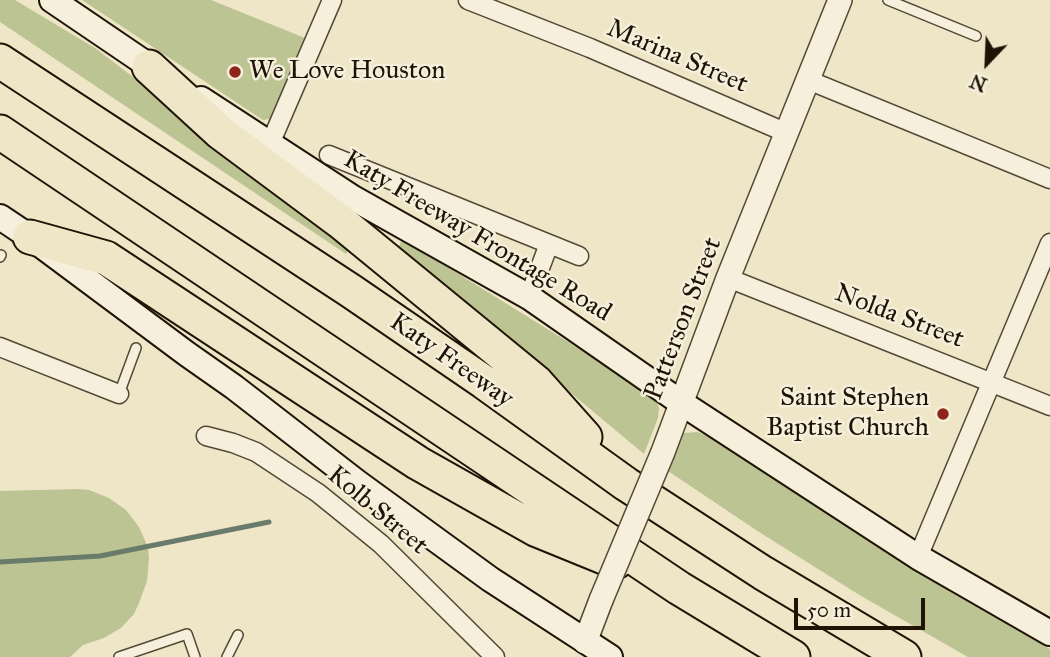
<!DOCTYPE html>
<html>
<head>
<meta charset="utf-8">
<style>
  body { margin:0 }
  #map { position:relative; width:1050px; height:657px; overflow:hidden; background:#efe6c8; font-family:"IM FELL Great Primer",serif }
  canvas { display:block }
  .north { position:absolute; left:952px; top:28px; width:70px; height:70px; -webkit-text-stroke:5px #f5efdb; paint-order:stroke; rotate:203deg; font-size:19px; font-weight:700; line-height:28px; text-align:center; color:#1f1306 }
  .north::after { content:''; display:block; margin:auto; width:24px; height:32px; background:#1f1306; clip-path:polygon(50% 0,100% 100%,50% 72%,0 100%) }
  .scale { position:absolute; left:794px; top:598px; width:131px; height:32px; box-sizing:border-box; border:4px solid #1f1306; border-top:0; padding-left:9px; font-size:21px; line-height:24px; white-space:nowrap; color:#1f1306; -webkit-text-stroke:5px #f5efdb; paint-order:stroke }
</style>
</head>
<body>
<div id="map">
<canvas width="1050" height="657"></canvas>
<div class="north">N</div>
<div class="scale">50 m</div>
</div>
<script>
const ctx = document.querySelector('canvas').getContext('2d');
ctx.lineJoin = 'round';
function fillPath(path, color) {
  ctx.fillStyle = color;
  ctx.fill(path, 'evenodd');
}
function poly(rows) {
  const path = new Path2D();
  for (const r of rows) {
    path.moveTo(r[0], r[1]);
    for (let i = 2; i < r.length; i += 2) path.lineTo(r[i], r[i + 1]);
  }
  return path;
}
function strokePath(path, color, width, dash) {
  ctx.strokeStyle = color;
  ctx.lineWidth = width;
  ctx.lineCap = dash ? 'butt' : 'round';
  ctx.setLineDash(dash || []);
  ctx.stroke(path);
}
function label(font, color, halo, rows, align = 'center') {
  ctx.font = font + ' "IM FELL Great Primer",serif';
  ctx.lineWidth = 5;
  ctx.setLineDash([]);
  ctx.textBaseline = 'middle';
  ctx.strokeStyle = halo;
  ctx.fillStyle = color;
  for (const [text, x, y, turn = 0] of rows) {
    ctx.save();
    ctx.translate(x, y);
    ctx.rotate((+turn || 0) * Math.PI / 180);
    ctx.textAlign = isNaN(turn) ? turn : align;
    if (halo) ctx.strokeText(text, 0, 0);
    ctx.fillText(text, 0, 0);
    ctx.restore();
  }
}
fillPath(poly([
  [0,0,15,0,95,48,352,244,346,254,0,22],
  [82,0,211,0,310,40,275,114,269,119,263,120],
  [402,239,654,395,659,408,658,418,644,454,398,249],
  [698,432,727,445,952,593,1050,649,1050,657,968,657,861,596,759,532,668,471,683,433],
  [78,489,89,490,109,498,126,510,139,527,148,547,149,558,147,581,139,603,134,614,121,628,104,638,83,645,70,657,0,657,0,491]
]), '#bdc493');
strokePath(poly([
  [0,562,100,556,269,522]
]), '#697b6b', 5);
const service = poly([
  [888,0,976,36],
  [0,257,1,255],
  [119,394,136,348],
  [119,657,187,634,195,657],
  [227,657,238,635]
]);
const minor = poly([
  [468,0,590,48,787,133],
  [808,80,1050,179],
  [270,144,332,0],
  [329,155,579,256],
  [728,278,1050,406],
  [529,297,549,244],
  [0,347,119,394],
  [206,436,233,443,256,452,318,493,381,544,495,657],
  [918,557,1050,243]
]);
const tertiary = poly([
  [663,452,728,278,840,0],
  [585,642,601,600]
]);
const secondary = poly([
  [52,0,164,76],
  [201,99,353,198,529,297,683,404,918,557,1050,633],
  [0,217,30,237,187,354,234,387,358,483,490,579,610,657]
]);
const motorway = poly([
  [0,61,351,291,484,382,626,484,763,573,904,657],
  [149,67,221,133,342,223,536,382,585,437],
  [0,132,679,588,793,657],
  [30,237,106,258,418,463,535,529,616,562]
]);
strokePath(service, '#534836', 12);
strokePath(minor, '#534836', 21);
strokePath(tertiary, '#534836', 26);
strokePath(secondary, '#1f1306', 28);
strokePath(motorway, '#1f1306', 37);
strokePath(service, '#f5efdb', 9);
strokePath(minor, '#f5efdb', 18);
strokePath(tertiary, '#f5efdb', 23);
strokePath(secondary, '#f5efdb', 24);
strokePath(motorway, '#efe6c8', 33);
const tertiaryBridge = poly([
  [601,600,663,452]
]);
strokePath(tertiaryBridge, '#534836', 26, []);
strokePath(tertiaryBridge, '#f5efdb', 23);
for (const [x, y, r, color] of [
  [235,72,7,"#8f2418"],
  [943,414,7,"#8f2418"]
]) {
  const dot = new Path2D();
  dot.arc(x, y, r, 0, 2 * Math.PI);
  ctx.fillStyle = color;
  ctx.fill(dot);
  strokePath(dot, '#f5efdb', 2.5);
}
label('26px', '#1f1306', '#f5efdb', [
  ["Marina Street",677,57,23],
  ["Katy Freeway Frontage Road",477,237,31],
  ["Nolda Street",899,317,21],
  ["Patterson Street",684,319,-69],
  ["Katy Freeway",451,361,35],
  ["Kolb Street",377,511,40]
]);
label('26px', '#1f1306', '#f5efdb', [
  ["We Love Houston",249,72],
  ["Saint Stephen",929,399,"right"],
  ["Baptist Church",929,429,"right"]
], 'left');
</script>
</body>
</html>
